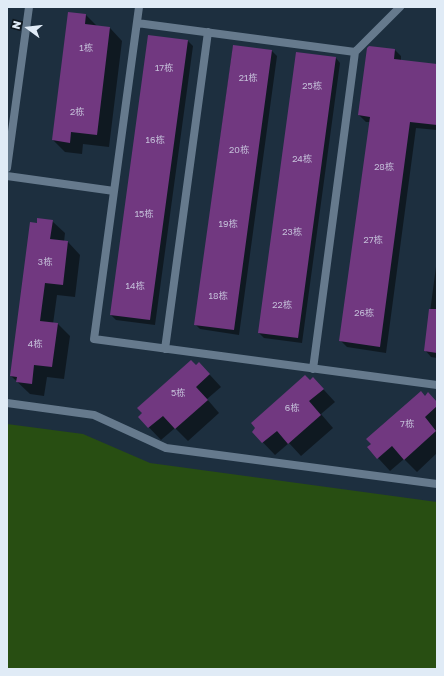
<!DOCTYPE html>
<html>
<head>
<meta charset="utf-8">
<style>
  body { margin:0 }
  #map { position:relative; width:444px; height:676px; overflow:hidden; background:#1d2f3f; font-family:"Golos Text",sans-serif }
  canvas { display:block }
  .frame { position:absolute; inset:0; border:8px solid #e0ebf6; pointer-events:none }
  .north { position:absolute; left:8px; top:8px; width:40px; height:40px; -webkit-text-stroke:3px #0e161d; paint-order:stroke; rotate:285deg; font-size:11px; font-weight:700; line-height:16px; text-align:center; color:#e0ebf6 }
  .north::after { content:''; display:block; margin:auto; width:14px; height:18px; background:#e0ebf6; clip-path:polygon(50% 0,100% 100%,50% 72%,0 100%) }
</style>
</head>
<body>
<div id="map">
<canvas width="444" height="676"></canvas>
<div class="frame"></div>
<div class="north">N</div>
</div>
<script>
const ctx = document.querySelector('canvas').getContext('2d');
ctx.lineJoin = 'round';
function fillPath(path, color) {
  ctx.fillStyle = color;
  ctx.fill(path, 'evenodd');
}
function poly(rows) {
  const path = new Path2D();
  for (const r of rows) {
    path.moveTo(r[0], r[1]);
    for (let i = 2; i < r.length; i += 2) path.lineTo(r[i], r[i + 1]);
  }
  return path;
}
function strokePath(path, color, width, dash) {
  ctx.strokeStyle = color;
  ctx.lineWidth = width;
  ctx.lineCap = dash ? 'butt' : 'round';
  ctx.setLineDash(dash || []);
  ctx.stroke(path);
}
function label(font, color, halo, rows, align = 'center') {
  ctx.font = font + ' "Golos Text","Noto Sans SC",sans-serif';
  ctx.lineWidth = 4;
  ctx.setLineDash([]);
  ctx.textBaseline = 'middle';
  ctx.strokeStyle = halo;
  ctx.fillStyle = color;
  for (const [text, x, y, turn = 0] of rows) {
    ctx.save();
    ctx.translate(x, y);
    ctx.rotate((+turn || 0) * Math.PI / 180);
    ctx.textAlign = isNaN(turn) ? turn : align;
    if (halo) ctx.strokeText(text, 0, 0);
    ctx.fillText(text, 0, 0);
    ctx.restore();
  }
}
fillPath(poly([
  [7,424,83,434,150,463,437,502,437,669,7,669]
]), '#284e12');
fillPath(poly([
  [86,15,98,27,110,28,122,41,109,147,83,144,82,154,65,152,53,140],
  [149,36,188,41,193,46,155,325,116,320,111,315],
  [233,46,272,51,277,56,239,335,200,329,195,324],
  [395,50,401,56,401,61,437,65,437,130,416,128,386,353,347,347,341,341,370,122,366,122,359,115],
  [336,58,340,63,302,343,264,338,259,333],
  [52,221,65,233,64,242,68,242,80,255,75,297,57,295,53,324,58,324,70,336,64,379,47,377,44,396,30,394,11,376,37,224],
  [437,259,437,358,431,357,425,350],
  [199,363,221,387,207,399,219,413,188,441,175,428,161,440,139,417],
  [313,378,335,402,321,414,333,428,301,456,289,443,275,455,253,432],
  [425,397,437,402,437,453,417,472,404,459,390,471,368,447]
]), '#0007');
fillPath(poly([
  [68,12,86,14,85,24,110,27,97,135,71,132,70,143,52,140],
  [148,35,188,40,150,320,110,315],
  [233,45,272,50,234,330,194,325],
  [369,46,395,49,394,59,437,64,437,125,410,122,380,347,339,341,370,117,358,115,367,48],
  [296,52,336,57,298,338,258,333],
  [37,218,53,220,50,239,68,241,63,285,45,283,40,321,58,323,52,367,34,365,32,384,16,382,17,377,10,376,30,222,37,223],
  [429,309,437,309,437,353,424,351],
  [191,360,196,365,199,362,210,374,196,387,208,400,175,429,163,416,148,428,138,417,142,413,137,408],
  [305,375,310,380,313,377,324,389,309,401,321,415,288,444,277,431,262,443,252,432,255,428,251,423],
  [421,391,425,396,428,392,437,402,437,406,425,417,436,431,404,460,392,446,377,459,367,447,371,444,366,439]
]), '#713880');
strokePath(poly([
  [139,7,94,339,437,385],
  [137,23,355,52],
  [7,168,29,7],
  [7,176,114,191],
  [165,349,208,32],
  [313,369,355,52,400,7],
  [7,403,94,415,166,448,437,484]
]), '#667a8d', 8);
label('9px', '#c4bed8', null, [
  ["1栋",86,48],
  ["17栋",164,68],
  ["21栋",248,78],
  ["25栋",312,86],
  ["2栋",77,112],
  ["16栋",155,140],
  ["20栋",239,150],
  ["24栋",302,159],
  ["28栋",384,167],
  ["15栋",144,214],
  ["19栋",228,224],
  ["23栋",292,232],
  ["27栋",373,240],
  ["3栋",45,262],
  ["14栋",135,286],
  ["18栋",218,296],
  ["22栋",282,305],
  ["26栋",364,313],
  ["4栋",35,344],
  ["5栋",178,393],
  ["6栋",292,408],
  ["7栋",407,424]
]);
</script>
</body>
</html>
